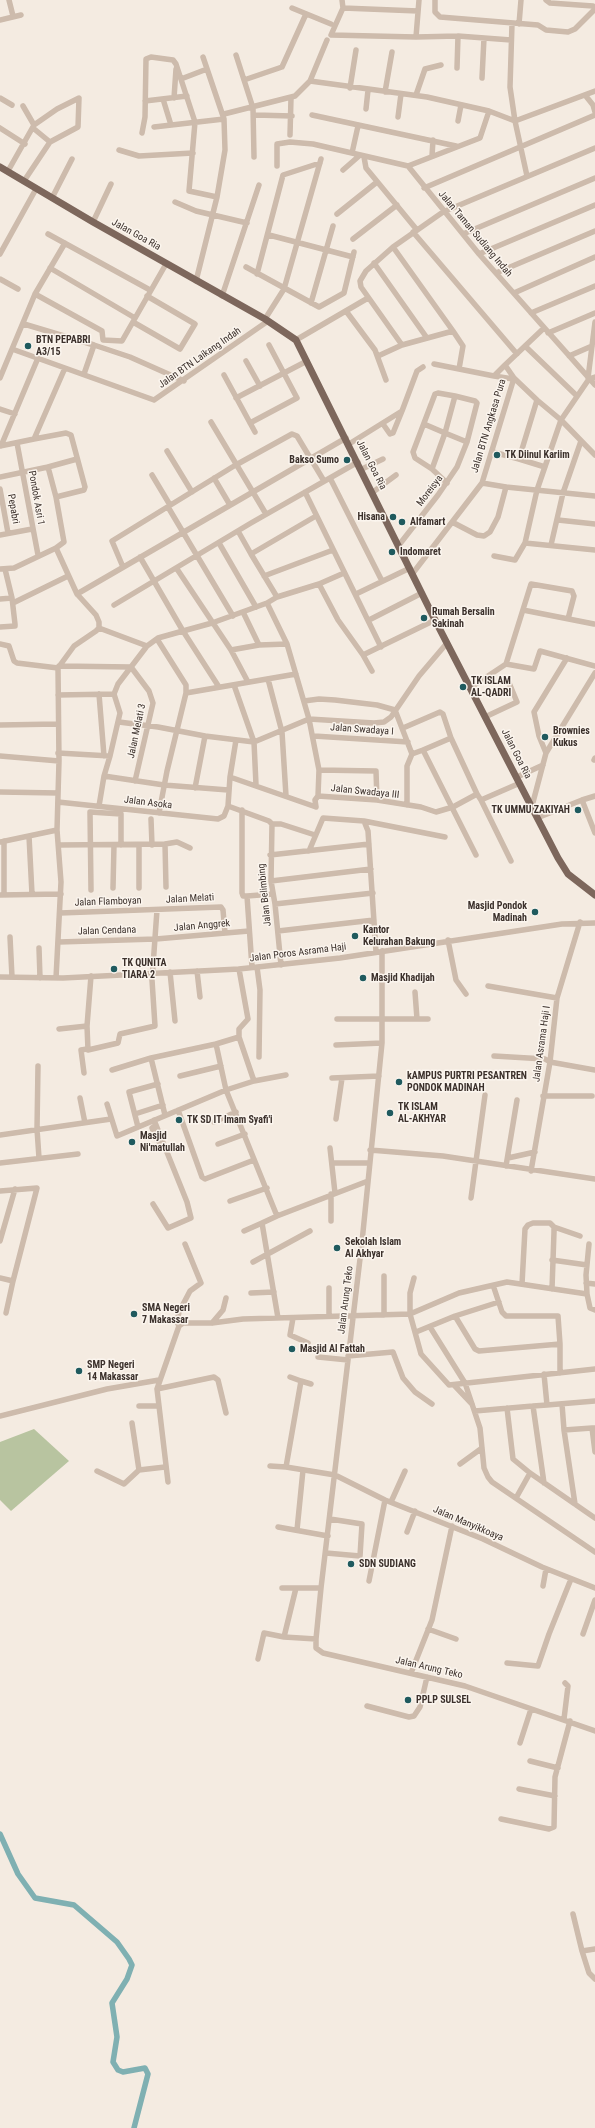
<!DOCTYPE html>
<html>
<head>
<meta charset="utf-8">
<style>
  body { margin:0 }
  canvas { display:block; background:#f4ebe1 }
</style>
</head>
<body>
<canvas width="595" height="2128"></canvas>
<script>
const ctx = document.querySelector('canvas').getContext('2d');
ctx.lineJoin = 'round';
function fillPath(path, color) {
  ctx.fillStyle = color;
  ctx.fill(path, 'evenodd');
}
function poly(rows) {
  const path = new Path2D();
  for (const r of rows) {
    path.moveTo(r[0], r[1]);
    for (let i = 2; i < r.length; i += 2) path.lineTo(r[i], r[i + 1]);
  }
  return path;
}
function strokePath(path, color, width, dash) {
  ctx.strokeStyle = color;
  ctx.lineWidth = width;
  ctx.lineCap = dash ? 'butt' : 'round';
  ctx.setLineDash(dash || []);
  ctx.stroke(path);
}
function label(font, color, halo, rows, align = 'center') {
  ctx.font = font + ' "Roboto Condensed",sans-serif';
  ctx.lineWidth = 3;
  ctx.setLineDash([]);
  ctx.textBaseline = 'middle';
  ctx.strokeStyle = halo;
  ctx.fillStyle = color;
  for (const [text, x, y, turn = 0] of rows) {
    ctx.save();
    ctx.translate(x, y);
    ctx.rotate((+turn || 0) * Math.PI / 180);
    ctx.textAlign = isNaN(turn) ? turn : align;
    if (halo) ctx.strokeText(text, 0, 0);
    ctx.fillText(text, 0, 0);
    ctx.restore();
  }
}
fillPath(poly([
  [34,1429,69,1461,11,1511,0,1500,0,1442]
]), '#b8c4a0');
strokePath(poly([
  [0,1834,18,1874,35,1898,74,1905,117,1942,129,1959,132,1965,127,1979,112,2003,117,2037,113,2062,118,2070,123,2072,145,2068,148,2074,134,2128]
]), '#7fb0b2', 5.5);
strokePath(poly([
  [9,0,13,16],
  [342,0,343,8,331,35,416,37,458,36,511,40],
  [435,0,435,12,440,17,538,25,546,30,568,32,575,29,595,9],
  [546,0,550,3,593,6,595,8],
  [292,8,331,24],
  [343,8,418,11],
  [0,20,21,15],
  [512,24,510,87,515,121,527,176],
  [519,24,521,0],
  [416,37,419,0],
  [236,55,253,108,254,157],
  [457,68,458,36],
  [482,78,484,38],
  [181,79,207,69],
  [244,80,282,67,306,14],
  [310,81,427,97,489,111,515,121,595,91],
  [350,88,356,50],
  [385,92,392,52],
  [416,95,425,69,441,65],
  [585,95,593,105,595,112],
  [0,98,12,105],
  [174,98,176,69],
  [163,99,171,125],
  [145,101,187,96],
  [23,106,34,125],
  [366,109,368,90],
  [224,114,295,96,310,81,327,40],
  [255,115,292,116],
  [312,115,456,146],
  [398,117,401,94],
  [458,121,461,105],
  [154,127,224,119,203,57],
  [0,128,25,144],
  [142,133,145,117,146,59,151,57,173,60,176,64,195,122,189,191,217,197],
  [290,135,291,98],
  [119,150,139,156,193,153],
  [352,153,358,126],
  [432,156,433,140],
  [364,157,366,168,417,230],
  [277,166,277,144,290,142,313,144,408,166,479,254,595,385],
  [408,166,480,138,489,111],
  [343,170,359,156],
  [8,171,34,125,57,109,79,98,78,127,50,142,33,128],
  [24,181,50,142],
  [424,188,595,115],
  [52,198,72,159],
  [175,202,196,211,247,223],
  [337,214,377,182],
  [93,222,111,184],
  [413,232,517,354],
  [48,234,150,290],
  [463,234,595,178],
  [269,235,353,257],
  [353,239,397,205],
  [65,243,35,294,102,331,103,340,122,341,166,264],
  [393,247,453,331],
  [0,254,36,189],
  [479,254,595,205],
  [374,263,427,338],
  [246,267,319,307,344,293,354,252],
  [50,268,135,318],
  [496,273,595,231],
  [257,274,283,175,320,163],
  [0,279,18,289],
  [196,281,217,197,225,150,224,119],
  [514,293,595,257],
  [35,294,12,349,65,368],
  [222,296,259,185],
  [311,303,333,226],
  [346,311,375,350,386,380],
  [531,313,595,286],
  [265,319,284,289,321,159],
  [133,322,180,349,195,324,147,296],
  [24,324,94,345,84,374],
  [548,333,595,313],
  [296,340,368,298],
  [94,345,130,357,184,381],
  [402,345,361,287,360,281,366,271,393,247,443,212,595,148],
  [525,346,577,396],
  [378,356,402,345,453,331,463,346,459,369],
  [569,356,592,346],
  [246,361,260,386],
  [434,364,494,376,505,365],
  [224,375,255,432],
  [494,376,513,379],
  [595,377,589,379,561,420,537,490,525,543,595,550],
  [0,378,12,349],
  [588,378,595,322],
  [236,398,307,361],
  [537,400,561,420,595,455],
  [0,409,15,414],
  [211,422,266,514],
  [250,423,297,398,269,345],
  [383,424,390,434,393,433,402,411],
  [424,424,445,433,432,469,447,483],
  [34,439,66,433,71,435,85,487,84,490,56,497,64,542,56,548],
  [17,443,38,555],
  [349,444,402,411,417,371,423,367],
  [0,446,34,439,65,368,154,400,268,321],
  [1,446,38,358],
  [167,451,192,492],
  [493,452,519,459,537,400,514,378],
  [519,459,545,467],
  [362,469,383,459],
  [432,469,415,458,413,452,435,394,438,393,455,396],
  [152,475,170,505],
  [0,477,48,467],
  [214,478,230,505],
  [330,478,382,581],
  [506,487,595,496],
  [0,489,8,533],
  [305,492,381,647],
  [373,492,396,475],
  [56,497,48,467,77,459],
  [168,507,233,616],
  [558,520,595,524],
  [452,522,477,535,484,536,490,532,498,517,506,487,482,483],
  [238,531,251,554,316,516],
  [0,535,32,529],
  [219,543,256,607],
  [399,545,438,495,457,467,467,442,477,403,475,401,455,396,445,433,467,442],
  [551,545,563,493,581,441],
  [251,554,277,597],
  [494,556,515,560,525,543],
  [140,557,183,631,212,623,267,603,287,644,309,719,374,723,384,722,391,717,419,676,447,643],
  [123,567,112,541,234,466,292,434,297,436,324,481],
  [0,569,14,568,56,548,77,594,96,615,99,622,99,628,96,631,74,646,58,668,59,761,57,830,61,882,56,978],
  [177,569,231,650,259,645,287,644],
  [413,573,482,483,514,378,505,365,544,328],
  [264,576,333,550],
  [319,584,338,620,363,655],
  [77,594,346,438],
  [356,594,410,568],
  [0,599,12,598],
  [13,603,68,576],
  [267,603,277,597,319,584,344,573],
  [114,605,251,523,358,462],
  [523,610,594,624],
  [243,612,259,645],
  [369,620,422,593],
  [0,627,15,626,15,624,12,598,5,569],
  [99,628,147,646],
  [157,639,186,685,186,693],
  [0,644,9,646,14,661,17,663,58,668],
  [231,650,248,682],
  [506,664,534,669,540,651,595,666],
  [59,666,131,667,149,691,153,703,135,781],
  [372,671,363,655,435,620],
  [268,679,282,732,286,796],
  [234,685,254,742,256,785],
  [470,688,506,664,531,584,572,591,574,596,568,619],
  [99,694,104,756],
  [58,695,114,694,118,684,147,646,158,638,183,631,219,687],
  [304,701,319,699,335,700,377,705,395,710,412,754],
  [485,717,517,702,507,678],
  [119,722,158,727,205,736,254,742,309,719,319,770,318,796,315,800,316,807],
  [0,725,58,724],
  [403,728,440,712,443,714,451,738],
  [314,736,408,742],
  [236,740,230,777,228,806,269,821,272,824,281,824,315,835],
  [423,750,451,738,477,794],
  [58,753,110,756,104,776,164,785,228,790],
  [546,753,539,736,534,712,567,658],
  [412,754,423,750,476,855],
  [0,756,59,761],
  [110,756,120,713,114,694],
  [594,760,595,758],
  [319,770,376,771,377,800],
  [230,777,316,807],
  [517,777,543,765],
  [195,788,205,736],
  [0,792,58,793],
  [318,796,377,800,421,807,436,812,453,807,477,794,481,800,520,783],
  [481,800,511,861],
  [582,800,595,796],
  [58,802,218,819,224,816,228,806],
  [407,805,407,766,412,754],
  [99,806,104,776],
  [532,806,546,753,595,673],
  [242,810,242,893,243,896,247,896,273,894],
  [159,813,167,771,186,693,296,674],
  [537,818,582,800,595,833],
  [151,819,152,845],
  [364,821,368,831,376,952],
  [272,824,271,881,275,904,281,965],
  [29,836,32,894],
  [4,841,4,895],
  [0,842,57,830],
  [165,844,177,842,190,848],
  [59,845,165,844,166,887],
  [139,846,139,888],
  [309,851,323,818,364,821,445,837],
  [270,855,369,844],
  [271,881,371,869],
  [113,888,114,845],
  [91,890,90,812,121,814,121,845],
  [0,895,61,894],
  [247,896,252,967],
  [275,904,373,893],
  [60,913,221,907,223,910,225,933],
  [278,931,374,920],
  [10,937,12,977],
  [448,940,456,980,466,994],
  [59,942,156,939,249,931],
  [39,948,40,978],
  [257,967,260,990,259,1057],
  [239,969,248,1019,239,1029,239,1037,254,1081],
  [197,971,200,997],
  [170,972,175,1021],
  [91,976,87,1026,88,1050,118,1043,120,1034,155,1026,152,980,157,910],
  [0,977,63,978,239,969,340,958,562,924,595,923],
  [488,986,557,998],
  [415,992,417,1019],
  [337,1019,428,1019],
  [59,1029,87,1026],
  [216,1044,239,1037],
  [336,1045,382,1043],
  [494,1056,545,1059,550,1062,595,1070],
  [38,1066,37,1129,39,1158],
  [112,1070,151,1058],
  [84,1073,81,1050,87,1049],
  [180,1076,221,1066],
  [332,1078,379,1076],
  [543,1096,592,1096],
  [80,1098,85,1123],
  [107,1104,117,1136,226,1090,254,1081,286,1075],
  [178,1110,202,1177,205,1179,254,1160],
  [135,1114,163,1105],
  [165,1115,151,1058,216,1044,226,1090,277,1216,262,1223,278,1318],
  [336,1119,342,1078],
  [214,1122,236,1112],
  [156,1125,152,1128,156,1138,163,1147],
  [138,1127,129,1092,158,1084],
  [0,1135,111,1119],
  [218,1144,245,1134],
  [330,1148,335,1193],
  [370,1150,443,1156,595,1179],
  [508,1158,535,1152],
  [0,1163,78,1154],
  [332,1163,369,1163],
  [506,1166,517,1100],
  [531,1171,550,1062,557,998,580,922],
  [0,1191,37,1188,13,1281,0,1278],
  [331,1194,331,1221],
  [471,1198,485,1095],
  [230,1201,267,1188],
  [153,1204,168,1228,191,1218,187,1202,154,1120],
  [277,1216,368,1181],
  [554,1227,580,1236],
  [244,1231,262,1223],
  [0,1241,15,1189],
  [552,1260,587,1265],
  [253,1262,310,1231],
  [384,1276,384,1315],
  [586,1283,595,1284],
  [522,1284,525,1229,528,1225,533,1223,550,1223,554,1227,554,1232,552,1289],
  [251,1293,274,1292],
  [587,1294,586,1275,589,1244],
  [595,1310,590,1308,587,1294,507,1282,459,1293,410,1314,421,1354,449,1385,595,1369],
  [6,1313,13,1281],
  [329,1315,329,1288],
  [455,1316,499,1302],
  [293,1318,290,1335,308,1343],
  [212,1323,223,1310,226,1298],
  [179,1326,177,1322,179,1312,190,1291,201,1283,185,1244],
  [430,1327,465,1383,480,1428,484,1468,488,1477,492,1482,595,1552],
  [416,1332,455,1316,475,1349,479,1351,560,1344,558,1316,506,1316,502,1312,494,1288],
  [348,1356,393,1352,403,1378,415,1392,432,1404],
  [318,1357,348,1360],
  [560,1373,560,1344],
  [544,1374,547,1405,595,1401],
  [290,1377,301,1381,286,1467,335,1475,385,1500,483,1539,542,1567,595,1588],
  [301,1381,311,1384],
  [454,1385,472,1404],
  [157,1389,214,1377,218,1380,226,1413],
  [562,1404,564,1430,592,1428],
  [139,1406,158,1406],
  [507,1408,513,1459,530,1473,595,1518],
  [475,1411,533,1406],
  [0,1416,107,1389,159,1380],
  [132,1423,139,1470],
  [595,1428,592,1428,595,1452],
  [564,1430,575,1504],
  [460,1464,482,1448],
  [270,1466,286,1467],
  [97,1471,124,1484,139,1470,165,1467],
  [168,1482,157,1389,179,1326,183,1323,212,1323,243,1319,410,1314,410,1293,414,1278],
  [544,1483,533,1406,547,1405],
  [516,1498,530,1473],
  [391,1502,405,1471],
  [278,1527,328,1536],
  [297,1530,303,1470],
  [407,1532,415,1511],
  [326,1553,360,1556,362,1524,330,1519],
  [369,1581,385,1500],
  [543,1586,546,1569],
  [282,1588,321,1588,362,1242,382,1043,382,951],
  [428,1629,456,1639],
  [583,1634,595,1600],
  [284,1637,296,1588],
  [316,1639,321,1588],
  [258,1659,264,1633,284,1637,316,1639,316,1648,323,1653,465,1686,595,1731],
  [507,1663,538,1666,549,1634,571,1579],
  [411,1673,432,1620,452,1526],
  [367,1706,409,1717,414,1716,420,1707,427,1677],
  [564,1719,568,1686,565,1683],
  [520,1743,531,1709],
  [530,1761,558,1768],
  [519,1789,555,1796],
  [501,1819,549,1829,554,1827,555,1777,570,1721],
  [573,1914,582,1951,595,1949],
  [582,1951,589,1973,595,1979]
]), '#cdbbac', 5.5);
strokePath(poly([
  [0,167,93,222,265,319,296,340,435,620,558,858,568,874,595,895]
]), '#7d675c', 7);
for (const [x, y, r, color] of [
  [28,346,4,"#1f5a5e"],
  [497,455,4,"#1f5a5e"],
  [347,460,4,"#1f5a5e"],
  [393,517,4,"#1f5a5e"],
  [402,522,4,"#1f5a5e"],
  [392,552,4,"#1f5a5e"],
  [424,618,4,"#1f5a5e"],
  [463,687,4,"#1f5a5e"],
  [545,737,4,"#1f5a5e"],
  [578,810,4,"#1f5a5e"],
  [535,912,4,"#1f5a5e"],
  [355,936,4,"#1f5a5e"],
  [114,969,4,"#1f5a5e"],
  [363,978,4,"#1f5a5e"],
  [399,1082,4,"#1f5a5e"],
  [390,1113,4,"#1f5a5e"],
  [179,1120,4,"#1f5a5e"],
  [132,1142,4,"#1f5a5e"],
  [337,1248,4,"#1f5a5e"],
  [134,1314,4,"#1f5a5e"],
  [292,1349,4,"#1f5a5e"],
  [79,1371,4,"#1f5a5e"],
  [351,1564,4,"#1f5a5e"],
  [408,1700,4,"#1f5a5e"]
]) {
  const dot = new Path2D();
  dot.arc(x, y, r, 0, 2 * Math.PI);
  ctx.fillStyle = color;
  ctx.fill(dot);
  strokePath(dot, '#fbf5ee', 1.5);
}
label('10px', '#3b302b', '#fbf5ee', [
  ["Jalan Taman Sudiang Indah",475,234,50],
  ["Jalan Goa Ria",136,235,29],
  ["Jalan BTN Laikang Indah",200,358,-35],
  ["Jalan BTN Angkasa Pura",489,426,-73],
  ["Jalan Goa Ria",371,465,63],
  ["Moreisya",430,491,-53],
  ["Pondok Asri 1",36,498,80],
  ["Pepabri",13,509,80],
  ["Jalan Swadaya I",362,730,4],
  ["Jalan Melati 3",137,731,-78],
  ["Jalan Goa Ria",516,754,63],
  ["Jalan Swadaya III",365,792,6],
  ["Jalan Asoka",148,803,7],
  ["Jalan Belimbing",265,895,-96],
  ["Jalan Melati",190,899,-3],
  ["Jalan Flamboyan",108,902,-2],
  ["Jalan Anggrek",202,926,-5],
  ["Jalan Cendana",107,931,-2],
  ["Jalan Poros Asrama Haji",298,953,-7],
  ["Jalan Asrama Haji I",542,1044,-82],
  ["Jalan Arung Teko",346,1300,-83],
  ["Jalan Manyikkoaya",468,1524,23],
  ["Jalan Arung Teko",429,1668,13]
]);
label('bold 10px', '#3b302b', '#fbf5ee', [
  ["BTN PEPABRI",36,340],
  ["A3/15",36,352],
  ["TK Diinul Kariim",505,455],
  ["Bakso Sumo",339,460,"right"],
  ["Hisana",385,517,"right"],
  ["Alfamart",410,522],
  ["Indomaret",400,552],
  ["Rumah Bersalin",432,612],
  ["Sakinah",432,624],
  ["TK ISLAM",471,681],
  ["AL-QADRI",471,693],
  ["Brownies",553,731],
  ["Kukus",553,743],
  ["TK UMMU ZAKIYAH",570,810,"right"],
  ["Masjid Pondok",527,906,"right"],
  ["Madinah",527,918,"right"],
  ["Kantor",363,930],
  ["Kelurahan Bakung",363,942],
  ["TK QUNITA",122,963],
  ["TIARA 2",122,975],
  ["Masjid Khadijah",371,978],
  ["kAMPUS PURTRI PESANTREN",407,1076],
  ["PONDOK MADINAH",407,1088],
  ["TK ISLAM",398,1107],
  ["AL-AKHYAR",398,1119],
  ["TK SD IT Imam Syafi'i",187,1120],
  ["Masjid",140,1136],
  ["Ni'matullah",140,1148],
  ["Sekolah Islam",345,1242],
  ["Al Akhyar",345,1254],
  ["SMA Negeri",142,1308],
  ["7 Makassar",142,1320],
  ["Masjid Al Fattah",300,1349],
  ["SMP Negeri",87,1365],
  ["14 Makassar",87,1377],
  ["SDN SUDIANG",359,1564],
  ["PPLP SULSEL",416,1700]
], 'left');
</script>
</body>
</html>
